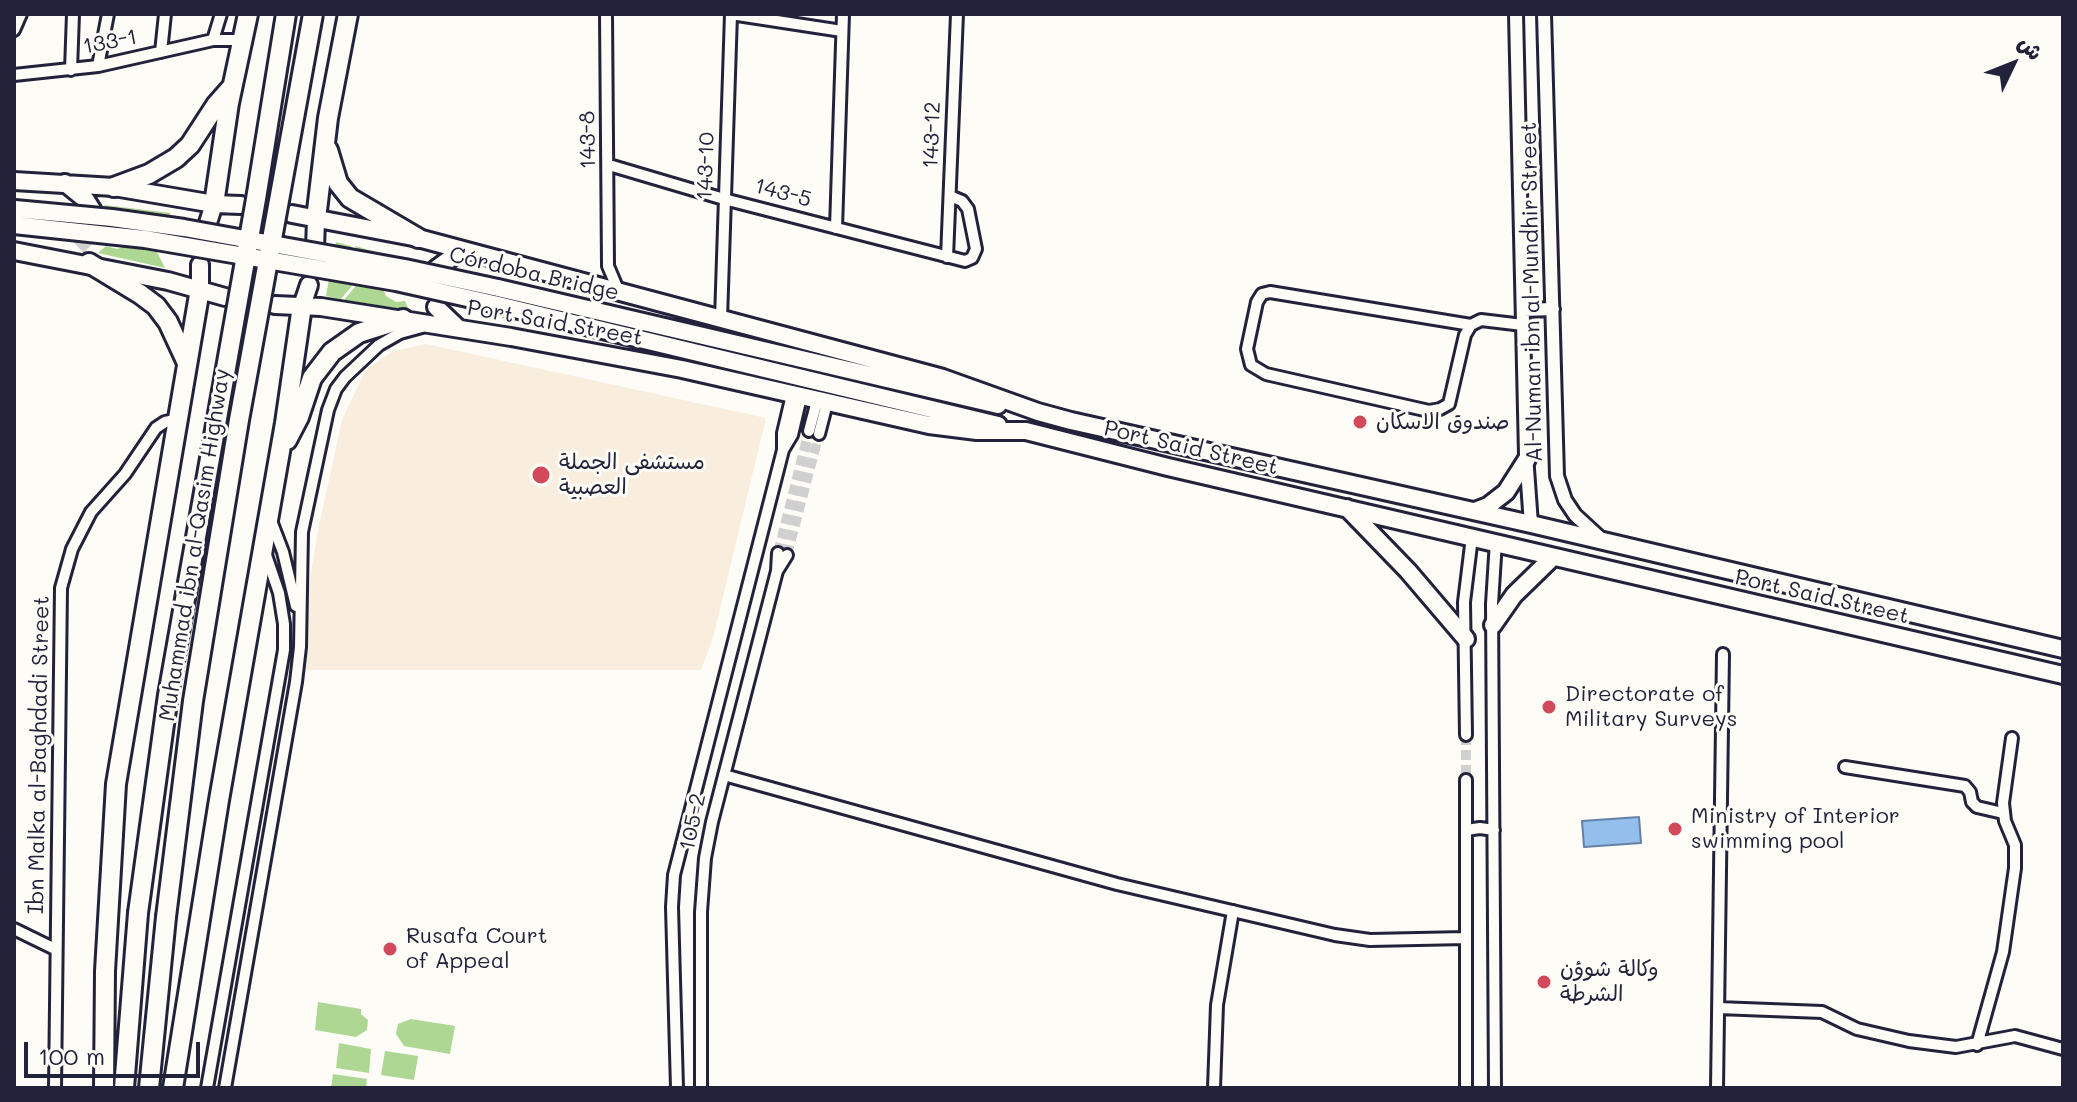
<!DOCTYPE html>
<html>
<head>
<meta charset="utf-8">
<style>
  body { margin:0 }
  #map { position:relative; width:2077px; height:1102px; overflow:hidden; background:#fdfcf7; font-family:Mali,"Playpen Sans Arabic",sans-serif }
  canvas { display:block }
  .frame { position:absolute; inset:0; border:16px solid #22223b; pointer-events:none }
  .north { position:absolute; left:1973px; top:24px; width:80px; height:80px; -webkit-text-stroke:6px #fdfcf7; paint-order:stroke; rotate:47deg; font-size:22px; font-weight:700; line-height:32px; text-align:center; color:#22223b }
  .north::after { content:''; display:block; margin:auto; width:28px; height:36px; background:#22223b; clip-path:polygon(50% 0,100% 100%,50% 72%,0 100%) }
  .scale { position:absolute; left:24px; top:1042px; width:176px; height:36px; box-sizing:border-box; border:4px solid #22223b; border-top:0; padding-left:10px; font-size:24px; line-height:28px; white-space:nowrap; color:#22223b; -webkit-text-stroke:6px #fdfcf7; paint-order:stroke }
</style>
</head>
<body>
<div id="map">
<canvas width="2077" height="1102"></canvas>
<div class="frame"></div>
<div class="north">ش</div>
<div class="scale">100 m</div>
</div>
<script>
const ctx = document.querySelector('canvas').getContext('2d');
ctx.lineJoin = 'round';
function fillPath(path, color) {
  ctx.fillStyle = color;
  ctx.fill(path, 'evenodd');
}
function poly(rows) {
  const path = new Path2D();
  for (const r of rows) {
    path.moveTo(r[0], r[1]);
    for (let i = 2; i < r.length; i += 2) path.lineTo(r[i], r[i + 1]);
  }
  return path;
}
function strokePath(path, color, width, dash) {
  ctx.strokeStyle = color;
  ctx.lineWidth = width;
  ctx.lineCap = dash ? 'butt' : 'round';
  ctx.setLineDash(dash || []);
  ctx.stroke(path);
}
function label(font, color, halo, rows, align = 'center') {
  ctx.font = font + ' Mali,"Playpen Sans Arabic",sans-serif';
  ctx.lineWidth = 6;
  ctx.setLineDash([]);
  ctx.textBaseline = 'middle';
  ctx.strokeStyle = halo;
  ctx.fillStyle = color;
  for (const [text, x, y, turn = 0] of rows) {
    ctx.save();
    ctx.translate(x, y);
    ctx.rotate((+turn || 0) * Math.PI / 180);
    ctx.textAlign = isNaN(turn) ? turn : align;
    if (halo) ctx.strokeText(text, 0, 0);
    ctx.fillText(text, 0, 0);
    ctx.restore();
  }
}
fillPath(poly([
  [426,344,766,418,713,638,701,670,295,670,318,530,342,420,365,371,391,352]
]), '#f9eedd');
fillPath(poly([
  [104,205,171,213,150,238,165,268,98,253,106,246,117,249,123,247,133,233,133,226,109,213],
  [336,242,351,246,361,275,341,299,326,296],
  [355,246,419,264,381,284,386,296,396,302,405,301,409,310,344,300,364,276],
  [318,1002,361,1009,361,1014,368,1020,367,1030,356,1037,315,1030],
  [411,1019,455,1026,450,1054,404,1046,396,1034,398,1024],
  [339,1043,371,1049,369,1073,336,1068],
  [385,1051,418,1056,414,1080,381,1075],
  [333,1074,367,1079,366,1088,331,1088]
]), '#aed793');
const water = poly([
  [1639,817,1641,843,1584,847,1582,821,1639,817]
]);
fillPath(water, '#92bfec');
strokePath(water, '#6580a5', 2);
strokePath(poly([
  [778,553,809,431],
  [787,555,819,434],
  [1466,735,1466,780]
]), '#d1d0d1', 10, [10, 5]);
strokePath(poly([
  [78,247,91,234,94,223,93,211]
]), '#d1d0d1', 16, [16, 8]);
const minor = poly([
  [606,14,608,266,619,292],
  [731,14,842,31],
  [14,30,21,14],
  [213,40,221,14],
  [161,52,165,14],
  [98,66,108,14],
  [71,70,73,14],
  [14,75,98,66,213,40,243,40],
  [609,165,724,199,965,261,972,258,976,249,968,209,962,201,950,196],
  [836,228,843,14],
  [947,257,957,14],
  [721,319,731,14],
  [1471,325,1465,335,1449,404,1440,409,1429,411,1266,374,1251,365,1247,349,1257,302,1262,294,1270,292,1471,325,1481,320,1523,325],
  [809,431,817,401],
  [819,434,827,403],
  [783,450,792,435,801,397],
  [270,518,283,552,296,606],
  [777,571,787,555],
  [1466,735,1464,602,1472,537],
  [1845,767,1965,786,1970,792,1972,802,1977,807,2003,813],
  [724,775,1117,884,1335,935,1370,940,1466,938],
  [1466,780,1466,1088],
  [1466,830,1480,828,1494,830],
  [14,929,55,949],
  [1718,1008,1822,1012,1857,1029,1909,1041,1956,1047,2015,1036,2063,1049],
  [1977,1045,2003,952,2015,868,2015,845,2005,821,2003,803,2012,738],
  [55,1088,61,588,72,549,91,512,125,474,156,428,165,422,179,419],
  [207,1088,284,650,284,624,279,593,265,552],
  [225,1088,296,682,300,647,302,532,328,410,336,389,345,377,379,345,400,333,422,327],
  [677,1088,672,907,674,875,783,450,783,433,792,395],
  [701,1088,701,912,705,858,712,822,777,571,778,553],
  [1214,1088,1217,1005,1233,911],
  [1495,1088,1492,604,1496,541],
  [1717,1088,1723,654]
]);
const tertiary = poly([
  [1516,14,1526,455,1531,524],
  [1544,14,1557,476,1565,500,1575,515,1600,538],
  [1523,310,1553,309]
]);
const primary = poly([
  [14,181,114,187,214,204,241,205],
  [65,183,86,200,93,211],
  [292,214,418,238,943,378,1038,412,1071,421,1531,524,2063,649],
  [206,229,214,204],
  [315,249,316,219],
  [14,251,168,281,225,297],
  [436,269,462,250],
  [498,288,998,405],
  [200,289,200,265],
  [494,304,998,425],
  [275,305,321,307,511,337,682,369,929,425,977,431,1026,431,1168,467,2063,675],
  [302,306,309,285],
  [436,307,458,328],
  [1347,508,1408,571,1466,639],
  [1475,511,1488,506,1506,492,1527,459],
  [1493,625,1514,595,1553,557]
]);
const motorway = poly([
  [328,150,338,183,350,198,418,238],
  [114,187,149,174,176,158,190,145,216,105,231,88],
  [214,204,229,103,248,14],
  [316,219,328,118,348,14],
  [89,263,140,294,156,306,168,322,187,363],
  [287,440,299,417,312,378,332,352,359,333,403,319],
  [104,1088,105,971,116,784,200,289],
  [124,1088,138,913],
  [149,1088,166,917],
  [173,1088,219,800,285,423,302,306]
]);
strokePath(minor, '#22223b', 16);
strokePath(tertiary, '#22223b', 18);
strokePath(primary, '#22223b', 22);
strokePath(motorway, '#22223b', 24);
strokePath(minor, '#fdfcf7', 10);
strokePath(tertiary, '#fdfcf7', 12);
strokePath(primary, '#fdfcf7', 16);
strokePath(motorway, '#fdfcf7', 18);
const primaryBridge = poly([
  [15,209,112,218,184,228,405,268,498,288],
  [14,225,145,239,396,282,494,304]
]);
const motorwayBridge = poly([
  [138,913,168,695,256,199,286,14],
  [166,917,193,701,239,420,313,14]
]);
strokePath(primaryBridge, '#22223b', 22, []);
strokePath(motorwayBridge, '#22223b', 24, []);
strokePath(primaryBridge, '#fdfcf7', 16);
strokePath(motorwayBridge, '#fdfcf7', 18);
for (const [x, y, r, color] of [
  [1360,422,8,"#d1495b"],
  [541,475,10,"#d1495b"],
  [1549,707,8,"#d1495b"],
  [1675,829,8,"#d1495b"],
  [390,949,8,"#d1495b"],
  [1544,982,8,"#d1495b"]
]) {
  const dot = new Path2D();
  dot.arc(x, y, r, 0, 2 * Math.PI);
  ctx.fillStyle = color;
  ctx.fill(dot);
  strokePath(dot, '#fdfcf7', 3);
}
label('22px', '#22223b', '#fdfcf7', [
  ["133-1",110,42,-11],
  ["143-12",932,135,-88],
  ["143-8",588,140,-91],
  ["143-10",706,166,-88],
  ["143-5",783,193,15],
  ["Córdoba Bridge",534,274,13],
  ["Al-Numan ibn al-Mundhir Street",1532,292,-91],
  ["Port Said Street",555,323,10],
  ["Port Said Street",1191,448,13],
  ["Muhammad ibn al-Qasim Highway",195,545,-81],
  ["Port Said Street",1822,597,13],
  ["Ibn Malka al-Baghdadi Street",39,755,-89],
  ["105-2",693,822,-78]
]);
label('22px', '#22223b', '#fdfcf7', [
  ["صندوق الاسكان",1376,422],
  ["مستشفى الجملة",559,462],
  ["العصبية",559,487],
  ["Directorate of",1565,694],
  ["Military Surveys",1565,719],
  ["Ministry of Interior",1691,816],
  ["swimming pool",1691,841],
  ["Rusafa Court",406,936],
  ["of Appeal",406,961],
  ["وكالة شوؤن",1560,969],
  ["الشرطة",1560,994]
], 'left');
</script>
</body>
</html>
